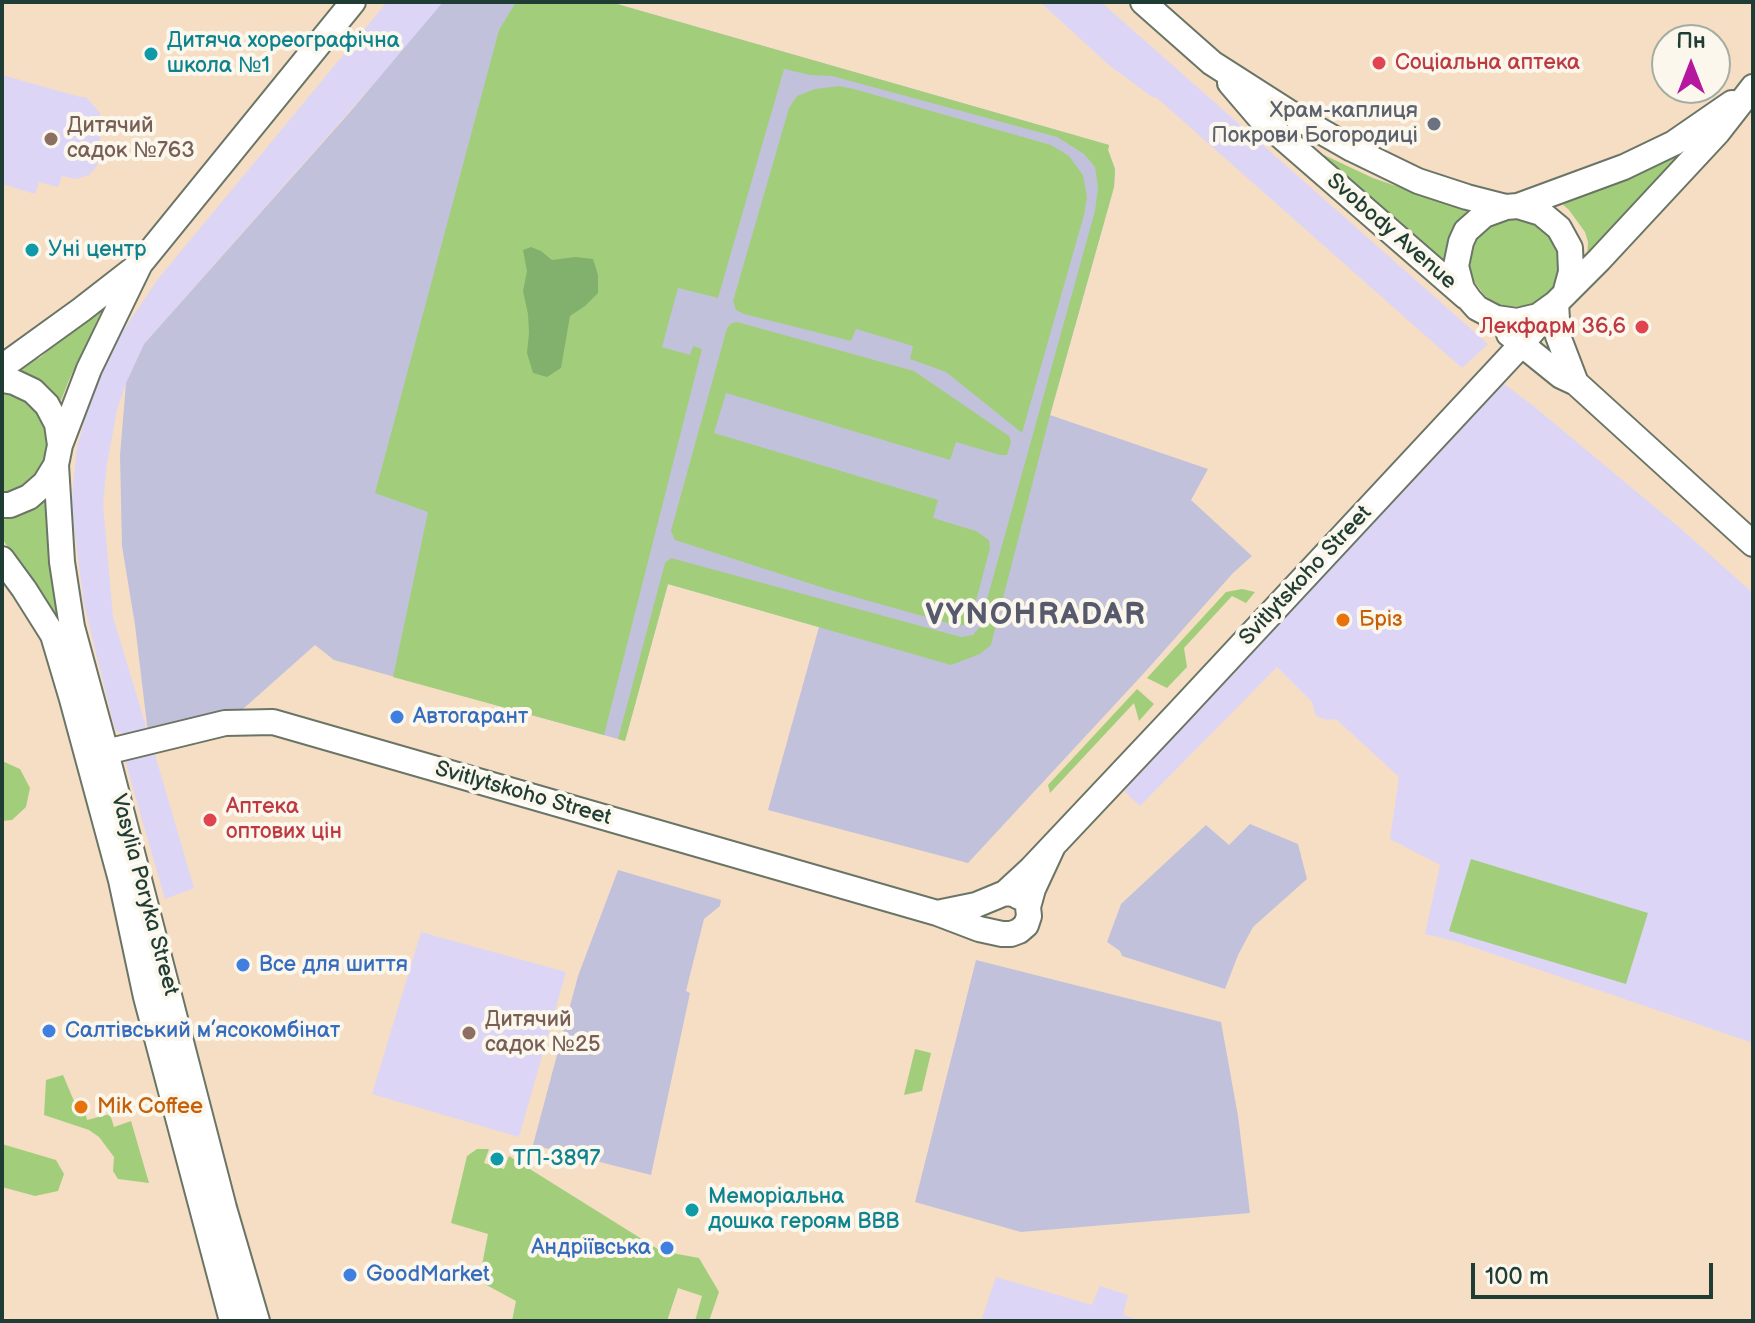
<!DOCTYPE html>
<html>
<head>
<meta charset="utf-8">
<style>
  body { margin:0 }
  #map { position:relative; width:1755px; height:1323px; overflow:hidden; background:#f5dec4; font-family:"Balsamiq Sans",sans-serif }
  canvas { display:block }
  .frame { position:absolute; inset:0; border:4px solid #1f3d34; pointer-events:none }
  .north { position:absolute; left:1651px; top:24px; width:80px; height:80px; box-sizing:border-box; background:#fbf7ec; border:2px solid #a3ada2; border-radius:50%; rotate:0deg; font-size:22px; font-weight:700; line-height:32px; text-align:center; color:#1f3d34 }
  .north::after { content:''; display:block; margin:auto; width:28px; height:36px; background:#b5179e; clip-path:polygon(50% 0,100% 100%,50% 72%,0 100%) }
  .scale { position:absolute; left:1471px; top:1263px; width:242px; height:36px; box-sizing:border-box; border:4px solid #1f3d34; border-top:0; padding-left:10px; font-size:24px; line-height:28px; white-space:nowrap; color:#1f3d34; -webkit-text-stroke:6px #fbf7ec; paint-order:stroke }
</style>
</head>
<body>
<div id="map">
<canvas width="1755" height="1323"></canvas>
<div class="frame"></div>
<div class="north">Пн</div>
<div class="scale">100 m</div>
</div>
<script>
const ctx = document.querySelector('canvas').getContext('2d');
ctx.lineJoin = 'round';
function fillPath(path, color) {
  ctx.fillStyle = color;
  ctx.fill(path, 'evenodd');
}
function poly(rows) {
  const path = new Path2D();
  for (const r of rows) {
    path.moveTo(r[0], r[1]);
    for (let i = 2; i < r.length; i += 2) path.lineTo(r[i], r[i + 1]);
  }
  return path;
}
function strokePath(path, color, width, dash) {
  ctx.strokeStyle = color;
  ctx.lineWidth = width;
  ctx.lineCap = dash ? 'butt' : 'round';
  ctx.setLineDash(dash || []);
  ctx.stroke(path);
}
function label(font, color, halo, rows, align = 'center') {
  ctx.font = font + ' "Balsamiq Sans",sans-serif';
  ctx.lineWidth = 8;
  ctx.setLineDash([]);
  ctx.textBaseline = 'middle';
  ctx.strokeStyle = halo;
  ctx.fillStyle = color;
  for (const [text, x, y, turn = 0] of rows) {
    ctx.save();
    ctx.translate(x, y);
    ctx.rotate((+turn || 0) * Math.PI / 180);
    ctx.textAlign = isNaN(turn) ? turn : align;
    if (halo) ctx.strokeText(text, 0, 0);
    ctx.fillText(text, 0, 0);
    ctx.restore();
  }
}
fillPath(poly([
  [387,2,446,2,144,344,126,383,117,410,107,464,103,504,113,617,148,733,124,735,115,730,84,604,71,506,77,447,92,395,110,350,158,279],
  [1040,2,1101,2,1488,344,1462,368,1157,98,1152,97,1110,66],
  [2,75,80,97,86,97,100,113,100,150,97,166,89,175,76,179,62,176,58,187,39,182,35,194,2,184],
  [1501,382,1531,404,1680,528,1753,593,1753,1043,1458,942,1425,934,1440,865,1390,839,1399,777,1336,719,1327,720,1316,716,1312,702,1277,667,1140,806,1124,791],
  [154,751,194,888,165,899,124,757],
  [421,932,566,972,519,1137,372,1094],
  [996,1277,1092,1305,1100,1286,1128,1295,1123,1315,1142,1321,981,1321]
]), '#ddd5f6');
fillPath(poly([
  [443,2,610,2,1109,145,1108,150,1115,169,1114,187,1050,415,1208,469,1191,500,1252,556,1233,573,1145,672,968,863,768,810,819,627,668,584,625,741,334,660,315,645,243,709,211,720,148,733,135,625,122,546,120,455,126,383,144,344,350,112],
  [1250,824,1298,844,1307,879,1253,927,1238,955,1225,989,1122,956,1120,951,1107,942,1121,904,1206,825,1229,845],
  [618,870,721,900,720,906,704,919,686,991,690,993,651,1175,533,1145,578,976],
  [976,960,1221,1022,1238,1116,1250,1213,1021,1232,915,1202]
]), '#c2c1dc');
fillPath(poly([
  [516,2,610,2,1109,145,1108,150,1115,169,1114,187,1050,415,991,645,980,654,951,665,668,584,625,741,618,739,665,563,671,558,961,637,973,635,979,628,1095,211,1098,188,1095,167,1084,154,1057,137,832,76,810,75,784,69,718,298,678,288,662,347,690,355,693,346,702,349,604,735,393,677,428,512,375,493,499,30],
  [839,86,854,89,1051,145,1069,156,1083,175,1087,197,1084,215,1022,433,946,372,910,359,913,346,856,329,851,341,744,314,736,310,733,301,789,108,797,96,815,89],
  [1689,144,1694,150,1587,260,1588,242,1585,232,1569,210,1560,202],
  [1324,155,1373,178,1396,186,1478,203,1466,212,1455,227,1448,245,1447,268,1320,162],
  [1529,213,1562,247,1557,285,1551,292,1536,303,1528,306,1510,307,1501,305,1485,296,1473,280,1468,261,1469,251,1483,225],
  [111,291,69,380,60,403,45,385,14,370,41,357],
  [737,322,914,371,1009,436,1011,442,1007,455,1000,455,956,442,950,460,726,393,714,433,938,500,933,518,976,531,989,540,990,548,971,620,967,624,958,626,830,590,675,540,671,531,727,328,732,323],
  [2,394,12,395,26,403,38,415,45,430,47,447,43,463,34,477,21,487,2,493],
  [45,496,62,636,2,538,2,520,22,515,40,503],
  [1242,589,1255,592,1246,603,1232,596,1184,648,1187,667,1167,688,1147,678,1226,592],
  [1137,689,1154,704,1139,721,1134,703,1050,793,1048,785],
  [2,761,20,769,30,788,26,807,12,820,2,821],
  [1471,859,1648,913,1626,984,1449,931],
  [915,1049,931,1053,922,1091,904,1095],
  [63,1075,74,1101,83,1103,87,1120,110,1114,114,1127,131,1121,149,1183,118,1179,113,1171,114,1157,99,1137,89,1130,44,1115,46,1080],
  [2,1144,56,1160,64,1174,58,1191,35,1196,2,1187],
  [477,1149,489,1149,484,1163,504,1169,509,1156,661,1251,699,1258,719,1292,709,1321,695,1321,702,1296,678,1288,667,1321,512,1321,516,1301,479,1281,488,1234,451,1223,467,1156]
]), '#a2ce7c');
fillPath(poly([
  [531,247,541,251,552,260,575,257,593,259,598,275,598,293,585,306,570,316,561,368,547,377,533,373,527,353,529,333,528,314,523,291,527,271,523,250]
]), '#81b16c');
const minor = poly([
  [1143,2,1212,63,1298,118,1352,149,1418,181,1467,197,1506,207],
  [1230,83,1260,118,1466,297],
  [1518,206,1624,167,1674,143,1732,103],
  [1565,294,1571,272,1570,248,1559,228,1541,213,1518,206,1506,207,1484,215,1466,231,1461,242,1456,266,1462,289,1469,299,1477,308,1496,318,1517,321,1538,316,1556,303,1599,260,1718,132,1753,87],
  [1556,303,1558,336,1576,383],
  [1509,334,1561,376,1576,383,1753,544],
  [2,367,81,310,135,268],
  [2,380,14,382,33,391,47,405,57,424,60,445],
  [2,505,10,505,29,497,45,483,56,465],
  [2,559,24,589,53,635,72,699,121,880,146,997,232,1321],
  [106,752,225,723,273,722,937,913,979,929,1002,934,1011,934,1019,931,1026,925,1029,916,1028,907,1033,889,1053,846],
  [1005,893,1031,869,1179,712,1521,345,1556,303],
  [937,913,976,905,1005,893,1014,894,1019,897],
  [257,1321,224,1208,106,752,72,627,62,562,56,465,60,445,89,369,140,264,353,2]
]);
strokePath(minor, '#6a7566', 28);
strokePath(minor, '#fff', 24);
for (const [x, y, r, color] of [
  [151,54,8,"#0f9aa8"],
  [1379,63,8,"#e0444e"],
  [1434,124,8,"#6b7280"],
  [51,139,8,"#8d6e63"],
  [32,250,8,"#0f9aa8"],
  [1642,327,8,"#e0444e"],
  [1343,620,8,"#e8710a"],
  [397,717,8,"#3f7fe0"],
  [210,820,8,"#e0444e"],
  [243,965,8,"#3f7fe0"],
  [49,1031,8,"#3f7fe0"],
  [469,1033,8,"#8d6e63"],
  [81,1107,8,"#e8710a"],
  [497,1159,8,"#0f9aa8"],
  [692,1210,8,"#0f9aa8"],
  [667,1248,8,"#3f7fe0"],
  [350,1275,8,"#3f7fe0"]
]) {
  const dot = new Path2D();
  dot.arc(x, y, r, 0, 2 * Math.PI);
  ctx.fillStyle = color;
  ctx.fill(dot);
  strokePath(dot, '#fbf7ec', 3);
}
label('22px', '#0d838f', '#fbf7ec', [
  ["Дитяча хореографічна",167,41],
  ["школа №1",167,66],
  ["Уні центр",48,250],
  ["ТП-3897",513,1159],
  ["Меморіальна",708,1197],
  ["дошка героям ВВВ",708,1222]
], 'left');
label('22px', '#be3a42', '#fbf7ec', [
  ["Соціальна аптека",1395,63],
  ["Лекфарм 36,6",1626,327,"right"],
  ["Аптека",226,807],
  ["оптових цін",226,832]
], 'left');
label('22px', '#5b616d', '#fbf7ec', [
  ["Храм-каплиця",1418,111],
  ["Покрови Богородиці",1418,136]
], 'right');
label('22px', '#785e54', '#fbf7ec', [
  ["Дитячий",67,126],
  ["садок №763",67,151],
  ["Дитячий",485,1020],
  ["садок №25",485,1045]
], 'left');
label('22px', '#1f3d34', '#fbf7ec', [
  ["Svobody Avenue",1391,232,41],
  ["Svitlytskoho Street",1306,576,-47],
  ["Svitlytskoho Street",523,794,16],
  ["Vasylia Poryka Street",144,895,75]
]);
label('22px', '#c56008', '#fbf7ec', [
  ["Бріз",1359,620],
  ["Mik Coffee",97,1107]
], 'left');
label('22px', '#366cbe', '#fbf7ec', [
  ["Автогарант",413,717],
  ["Все для шиття",259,965],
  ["Салтівський м’ясокомбінат",65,1031],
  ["Андріївська",651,1248,"right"],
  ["GoodMarket",366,1275]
], 'left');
ctx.letterSpacing = '2px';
label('bold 30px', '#565a6c', '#fbf7ec', [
  ["VYNOHRADAR",1036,616]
]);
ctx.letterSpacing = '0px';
</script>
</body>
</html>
